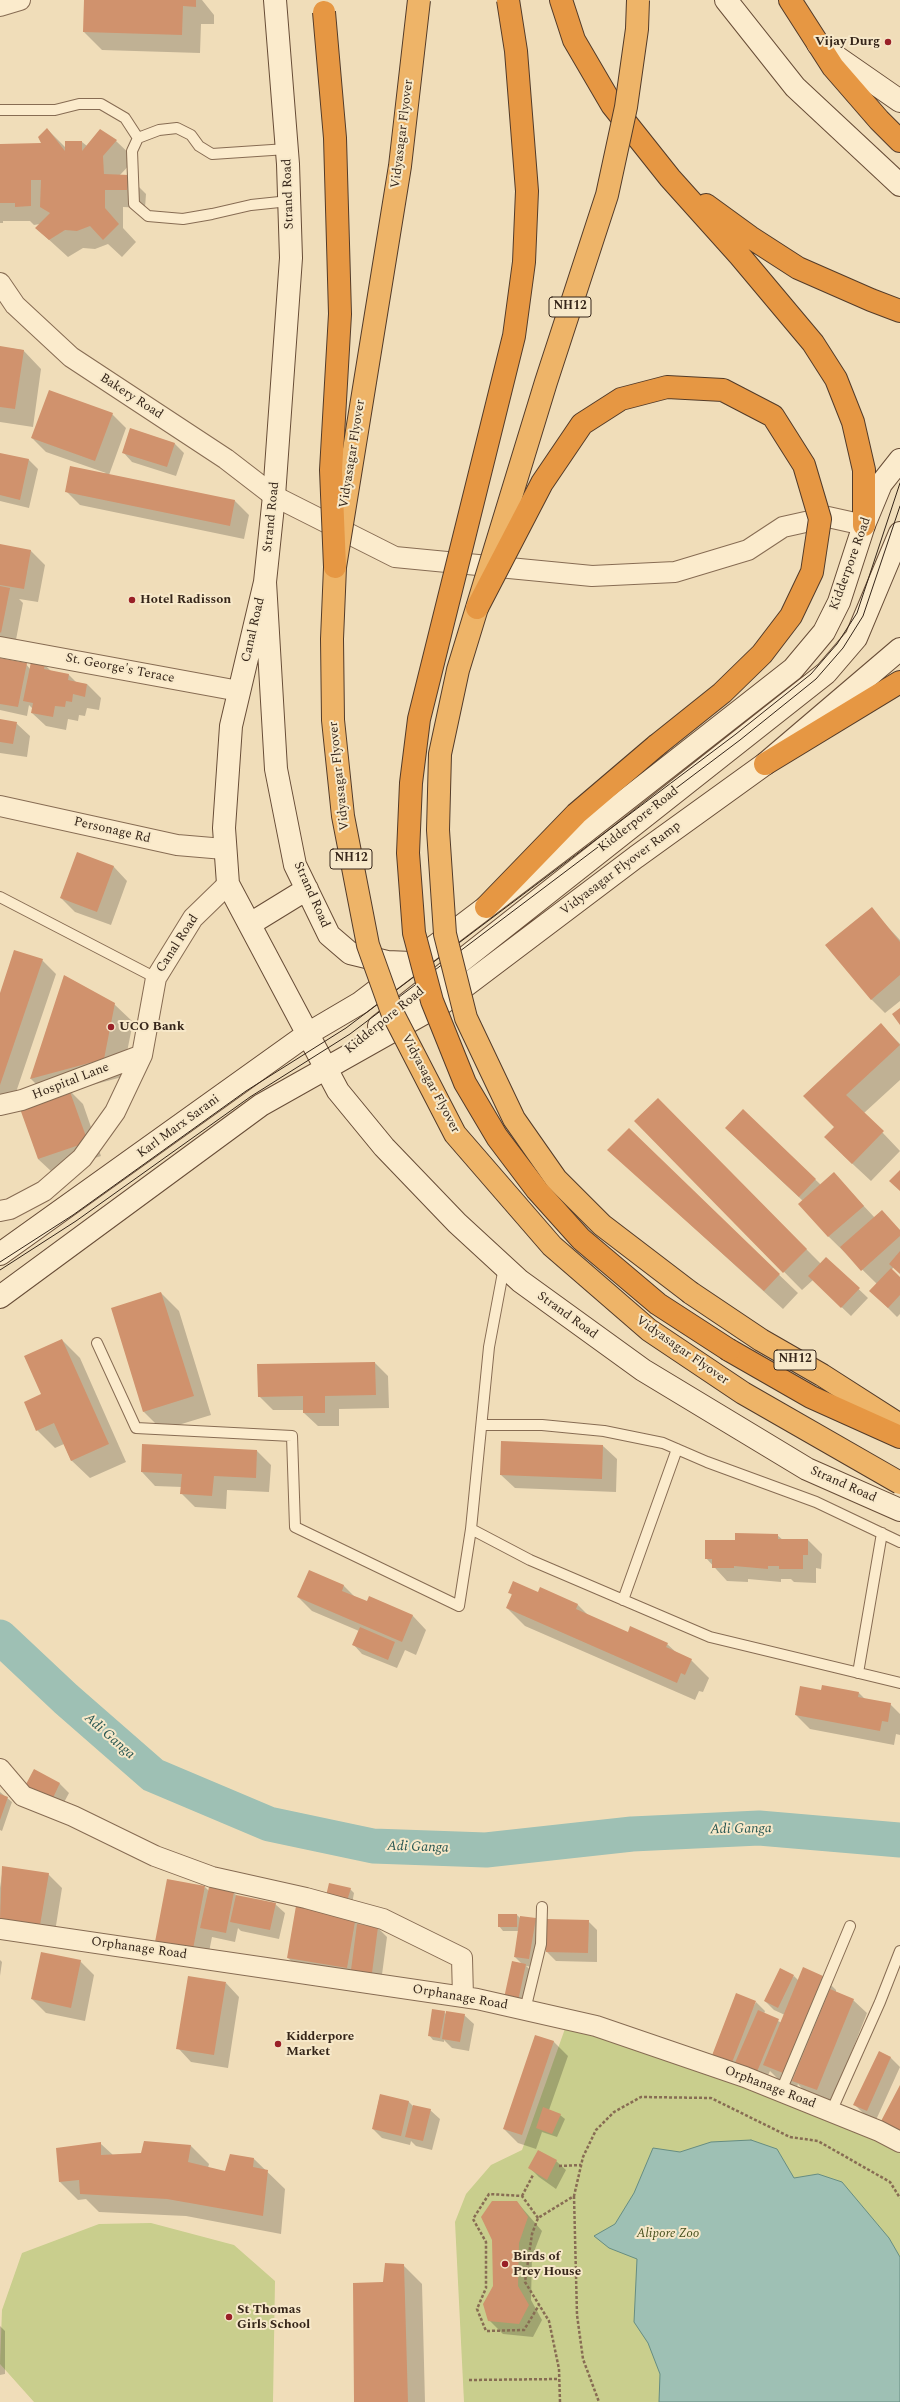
<!DOCTYPE html>
<html>
<head>
<meta charset="utf-8">
<style>
  body { margin:0 }
  canvas { display:block; background:#f0ddb9 }
</style>
</head>
<body>
<canvas width="900" height="2402"></canvas>
<script>
const ctx = document.querySelector('canvas').getContext('2d');
ctx.lineJoin = 'round';
function fillPath(path, color) {
  ctx.fillStyle = color;
  ctx.fill(path, 'evenodd');
}
function poly(rows) {
  const path = new Path2D();
  for (const r of rows) {
    path.moveTo(r[0], r[1]);
    for (let i = 2; i < r.length; i += 2) path.lineTo(r[i], r[i + 1]);
  }
  return path;
}
function strokePath(path, color, width, dash) {
  ctx.strokeStyle = color;
  ctx.lineWidth = width;
  ctx.lineCap = dash ? 'butt' : 'round';
  ctx.setLineDash(dash || []);
  ctx.stroke(path);
}
function label(font, color, halo, rows, align = 'center') {
  ctx.font = font + ' Spectral,serif';
  ctx.lineWidth = 4;
  ctx.setLineDash([]);
  ctx.textBaseline = 'middle';
  ctx.strokeStyle = halo;
  ctx.fillStyle = color;
  for (const [text, x, y, turn = 0] of rows) {
    ctx.save();
    ctx.translate(x, y);
    ctx.rotate((+turn || 0) * Math.PI / 180);
    ctx.textAlign = isNaN(turn) ? turn : align;
    if (halo) ctx.strokeText(text, 0, 0);
    ctx.fillText(text, 0, 0);
    ctx.restore();
  }
}
fillPath(poly([
  [567,2023,732,2078,900,2149,900,2402,464,2402,455,2222,466,2194,491,2165,522,2150],
  [151,2223,234,2245,275,2281,273,2402,34,2402,0,2364,2,2310,22,2253,99,2224]
]), '#c9ce8d');
const water = poly([
  [751,2140,777,2149,794,2178,818,2174,842,2182,889,2238,900,2257,900,2402,659,2402,660,2374,648,2343,634,2322,637,2259,609,2248,594,2236,615,2224,634,2193,653,2148,680,2152,711,2142,751,2140]
]);
fillPath(water, '#9ec0b4');
strokePath(water, '#668d82', 1);
fillPath(poly([
  [85,0,202,0,214,15,214,24,201,24,200,53,102,50,84,32],
  [47,129,66,148,66,142,82,142,87,146,100,130,116,141,135,159,120,175,128,176,146,194,145,208,123,207,123,228,136,242,122,257,108,244,95,249,83,248,68,257,36,228,40,224,34,225,30,221,3,221,3,223,0,223,0,145,43,144],
  [0,347,23,350,41,369,33,427,0,422],
  [112,414,126,428,109,475,235,501,249,515,244,539,80,505,66,491,106,473,46,452,32,438],
  [130,430,175,444,184,453,176,476,132,462,123,452],
  [0,454,29,460,38,469,29,508,0,501],
  [0,545,31,551,45,565,38,602,19,599,23,603,15,645,0,642],
  [0,659,26,664,30,669,45,665,51,671,69,675,77,683,87,684,101,698,99,710,87,708,85,716,79,715,78,721,68,719,66,730,46,726,32,713,33,709,29,705,27,716,0,710],
  [0,720,16,723,30,736,27,757,0,753],
  [78,853,114,867,127,881,111,925,75,912,61,898],
  [871,909,900,940,900,1001,885,1013,871,999],
  [42,960,56,974,11,1107,0,1103,0,996],
  [65,976,114,1004,133,1022,122,1077,70,1091,83,1104,101,1156,52,1172,38,1159,49,1097,31,1079],
  [881,1025,900,1044,900,1080,864,1113,900,1151,871,1181,843,1155,835,1127,805,1096],
  [658,1100,821,1264,826,1258,868,1298,851,1316,813,1280,802,1290,635,1121],
  [743,1110,821,1185,834,1174,875,1218,900,1230,900,1273,894,1267,891,1270,900,1278,900,1314,897,1317,880,1300,877,1284,828,1236,803,1201,740,1142],
  [629,1130,798,1293,783,1309,609,1150],
  [161,1293,179,1311,211,1415,162,1430,144,1412],
  [62,1340,80,1358,126,1462,90,1478,71,1460,64,1444,55,1448,37,1430,43,1395],
  [375,1363,388,1376,389,1408,339,1409,339,1426,318,1426,304,1413,304,1410,273,1410,259,1396],
  [603,1446,617,1459,616,1492,515,1488,501,1475],
  [257,1451,271,1465,269,1492,227,1490,226,1509,195,1507,181,1493,182,1487,155,1486,142,1472],
  [777,1535,783,1540,808,1540,822,1554,821,1569,816,1568,816,1583,794,1582,791,1579,781,1579,781,1582,748,1579,748,1582,727,1581,706,1558,736,1541],
  [310,1571,344,1586,355,1597,368,1603,370,1598,413,1616,426,1630,416,1655,405,1650,397,1668,362,1654,353,1644,359,1631,312,1611,298,1597],
  [509,1592,538,1594,578,1605,590,1617,628,1633,667,1644,677,1653,691,1660,709,1678,703,1692,699,1691,695,1700,525,1626,507,1608,513,1596],
  [859,1693,866,1700,890,1704,900,1714,900,1735,896,1734,894,1745,810,1729,796,1715],
  [34,1771,60,1784,69,1793,60,1810],
  [0,1792,12,1802,2,1831,0,1830],
  [3,1867,48,1874,62,1888,54,1938,0,1922,0,1888],
  [205,1887,209,1891,234,1893,237,1896,275,1904,285,1913,279,1939,241,1931,238,1928,235,1942,212,1937,207,1962,170,1955],
  [350,1889,354,1893,352,1904,332,1900],
  [517,1915,521,1919,535,1919,544,1928,538,1968,526,1966,535,1974,527,2010,515,2007,523,1965,515,1957,519,1931,503,1931,499,1926],
  [355,1917,364,1926,378,1928,387,1937,381,1982,302,1971,288,1958],
  [588,1921,597,1930,597,1962,556,1961,547,1952],
  [0,1960,2,1962,0,1976],
  [80,1961,94,1975,85,2021,46,2013,32,1999],
  [794,1976,799,1981,823,1977,836,1990,836,1993,853,2000,867,2013,831,2104,807,2094,798,2084,797,2087,778,2079,770,2071,765,2082,721,2066,756,2002,765,2011,764,2014,782,2023,785,2015,774,2010,765,2001],
  [226,1983,239,1997,228,2068,191,2062,178,2048],
  [444,2012,447,2015,464,2015,474,2024,469,2051,452,2048,444,2040,444,2042,433,2040,429,2035],
  [536,2036,554,2042,568,2056,549,2110,560,2115,565,2119,557,2137,542,2132,536,2149,518,2143,504,2129],
  [879,2052,891,2058,900,2067,876,2120,864,2114,855,2105],
  [380,2095,409,2102,414,2107,430,2110,440,2119,432,2150,416,2146,411,2141,410,2145,382,2138,373,2129],
  [144,2142,191,2146,209,2164,208,2168,226,2172,254,2159,285,2189,281,2234,186,2216,99,2212,86,2199,78,2200,60,2182,57,2149,101,2144,113,2155,142,2154],
  [539,2151,556,2161,566,2170,556,2189,539,2177,530,2168],
  [517,2202,542,2231,532,2257,531,2300,542,2320,533,2337,503,2334,489,2320,494,2286],
  [403,2265,422,2284,425,2402,355,2402,384,2283],
  [0,2326,5,2331,5,2374,0,2375]
]), '#0003');
strokePath(poly([
  [0,1637,66,1699,153,1775,269,1824,373,1846,486,1850,632,1834,759,1828,900,1840]
]), '#9ec0b4', 35);
fillPath(poly([
  [84,0,196,0,196,7,183,6,182,35,83,32],
  [47,128,65,151,65,141,82,141,82,151,100,129,117,140,103,156,104,174,129,175,127,190,105,190,105,208,119,224,103,240,90,226,77,231,65,230,49,240,35,228,50,213,40,207,41,180,31,180,31,206,15,207,15,203,0,203,0,144,41,143,38,137],
  [0,346,24,350,15,409,0,407],
  [49,390,113,413,95,461,31,438],
  [130,428,175,443,167,467,122,453],
  [0,453,29,459,20,500,0,495],
  [70,466,235,500,230,526,65,492],
  [0,544,31,550,24,589,0,585],
  [0,586,10,588,1,633,0,632],
  [0,658,27,663,18,707,0,704],
  [31,662,45,664,44,669,69,674,68,680,87,684,85,697,73,694,72,702,66,701,65,707,55,706,53,717,31,713,33,703,23,701],
  [0,719,17,722,13,744,0,742],
  [77,852,114,866,97,912,60,898],
  [872,907,900,942,900,975,871,1000,825,945],
  [14,950,43,959,0,1085,0,993],
  [64,975,115,1003,104,1059,30,1079],
  [900,1008,900,1025,892,1014],
  [881,1023,900,1045,846,1095,884,1131,852,1164,824,1137,834,1127,803,1096],
  [69,1089,88,1142,38,1159,19,1106],
  [658,1098,807,1249,783,1273,634,1121],
  [743,1109,816,1179,799,1197,725,1128],
  [629,1128,780,1274,764,1291,607,1150],
  [900,1170,900,1191,889,1181],
  [834,1172,864,1206,828,1237,798,1204],
  [882,1210,900,1230,900,1236,861,1271,840,1247],
  [900,1251,900,1274,889,1264],
  [826,1257,860,1288,841,1308,808,1276],
  [891,1268,900,1277,900,1295,888,1308,869,1291],
  [161,1292,194,1396,143,1412,111,1308],
  [62,1339,109,1444,71,1461,54,1423,36,1431,24,1402,41,1394,24,1356],
  [375,1362,376,1395,325,1396,325,1413,303,1413,303,1396,258,1397,257,1364],
  [501,1441,603,1445,602,1479,500,1475],
  [142,1444,257,1450,256,1478,214,1476,212,1496,180,1494,182,1474,141,1472],
  [735,1533,778,1534,778,1539,808,1539,808,1555,803,1555,803,1569,779,1569,779,1566,768,1566,768,1569,734,1566,734,1568,712,1568,712,1559,705,1559,705,1540,735,1540],
  [309,1570,344,1585,342,1591,367,1601,369,1596,413,1615,402,1642,297,1597],
  [513,1581,538,1592,540,1587,578,1604,576,1609,628,1632,630,1626,668,1643,666,1647,692,1659,685,1675,681,1673,677,1683,506,1608,512,1594,508,1593],
  [360,1627,395,1642,388,1660,352,1645],
  [822,1685,859,1692,858,1697,891,1703,888,1722,882,1721,880,1731,795,1715,800,1686,821,1690],
  [34,1769,60,1783,51,1802,24,1788],
  [0,1794,8,1797,0,1820],
  [2,1866,49,1873,40,1925,0,1919],
  [167,1879,205,1886,193,1949,155,1942],
  [329,1883,351,1888,347,1901,326,1896],
  [209,1887,234,1892,226,1933,200,1928],
  [236,1895,276,1903,270,1930,230,1922],
  [296,1906,356,1916,347,1968,287,1958],
  [498,1914,517,1914,517,1927,498,1927],
  [520,1916,536,1918,529,1959,514,1957],
  [546,1919,589,1920,588,1953,546,1952],
  [357,1924,378,1927,372,1973,351,1970],
  [41,1952,81,1960,71,2008,31,1999],
  [512,1961,526,1964,518,2001,504,1998],
  [803,1967,823,1976,783,2073,763,2065],
  [780,1968,794,1975,778,2008,764,2001],
  [188,1976,226,1982,214,2055,176,2049],
  [830,1989,854,1999,817,2090,792,2081],
  [736,1993,756,2001,731,2065,711,2058],
  [432,2009,445,2011,440,2038,428,2036],
  [758,2010,779,2019,756,2074,734,2065],
  [446,2011,465,2014,460,2042,442,2039],
  [535,2035,554,2041,522,2135,503,2129],
  [879,2051,891,2057,867,2111,853,2105],
  [900,2085,900,2133,880,2123],
  [380,2094,409,2101,401,2136,372,2129],
  [413,2105,431,2109,423,2141,405,2137],
  [543,2107,561,2114,552,2134,536,2128],
  [144,2141,191,2145,188,2162,225,2171,230,2154,254,2158,253,2167,268,2170,263,2216,167,2199,80,2194,79,2180,59,2182,56,2148,101,2142,101,2155,141,2153],
  [538,2150,557,2160,547,2180,528,2168],
  [492,2201,517,2201,528,2217,519,2243,518,2286,529,2305,519,2324,488,2321,483,2304,493,2286,492,2240,481,2217],
  [385,2263,404,2264,408,2402,354,2402,353,2283,383,2282]
]), '#d0926d');
const service = poly([
  [0,110,55,110,79,104,101,104,125,118,138,138],
  [287,149,212,154,199,146,191,135,177,128,159,130,138,138,132,151,134,204,148,216,183,219,212,214,251,205,289,201],
  [0,897,156,978],
  [97,1343,136,1428,292,1436,295,1527,459,1606,471,1529,489,1347,504,1267],
  [482,1425,542,1425,604,1431,663,1443,707,1462,816,1502,900,1542],
  [471,1529,530,1560,710,1637,900,1683],
  [623,1600,677,1449],
  [858,1673,882,1533],
  [525,2010,541,1944,542,1907],
  [781,2091,850,1926],
  [831,2112,880,2002,900,1951]
]);
const minor = poly([
  [0,6,20,0],
  [0,283,15,305,71,357,226,459,274,496,395,557,592,576,675,572,748,550,783,527,828,517,864,525],
  [0,647,239,691],
  [0,806,177,845,224,849],
  [0,1105,22,1100,142,1055],
  [0,1211,10,1209,44,1191,82,1158,115,1112,142,1055,156,978,193,918,228,884],
  [0,1769,23,1796,73,1816,155,1856,212,1877,306,1898,383,1919,462,1958,463,1997],
  [0,1929,477,1999,596,2026,745,2077,879,2131,900,2142]
]);
const secondary = poly([
  [275,0,288,164,291,258,274,496,265,582,276,769,295,865,329,935,350,953,387,962,412,963],
  [726,0,795,87,900,185],
  [818,44,900,101],
  [265,582,231,726,224,828,228,884,338,1091,384,1147,457,1223,520,1281,643,1370,807,1469,900,1510],
  [250,924,307,889],
  [379,1026,826,673,856,638,900,533],
  [0,1254,309,1033,360,1003,585,832,793,669,824,632,839,602,864,525,881,484,900,460],
  [0,1297,261,1105,444,1002,636,857,765,764,900,649]
]);
const trunk = poly([
  [691,1293,761,1340,822,1375,900,1425]
]);
const motorway = poly([
  [561,0,574,40,612,105,670,178,740,256,813,343,836,379,853,422,864,470,864,525],
  [790,0,833,67,879,120,900,141],
  [706,205,750,237,798,268,871,300,900,311],
  [765,764,900,682],
  [486,907,576,814,657,745],
  [729,1350,811,1397,900,1437]
]);
strokePath(service, '#876c53', 12);
strokePath(minor, '#876c53', 22);
strokePath(secondary, '#684d37', 24);
strokePath(trunk, '#533b29', 24);
strokePath(motorway, '#533b29', 24);
strokePath(poly([
  [559,2166,581,2165],
  [522,2196,533,2175],
  [574,2196,577,2315,583,2359,599,2402],
  [538,2218,522,2196,489,2194,473,2219,486,2242,486,2288,477,2309,486,2331,524,2330,539,2305],
  [469,2380,559,2379],
  [560,2402,559,2369,549,2321,525,2282,532,2234,538,2218,574,2196,583,2157,596,2130,614,2112,641,2097,711,2098,790,2137,818,2141,890,2182,900,2198]
]), '#876c53', 2.5, [3, 2]);
strokePath(service, '#fbebcc', 10);
strokePath(minor, '#fbebcc', 20);
strokePath(secondary, '#fbebcc', 22);
strokePath(trunk, '#eeb468', 22);
strokePath(motorway, '#e69743', 22);
strokePath(poly([
  [0,1262,73,1215,246,1091,346,1028,736,734,811,674,837,644,857,613,900,483],
  [0,1270,76,1221,250,1097,350,1034,740,740,816,679,843,648,863,616,900,506]
]), '#352519', 1);
const trunkBridge = poly([
  [419,0,400,166,335,567,332,639,333,720,343,816,368,945,392,1012,455,1134,552,1246,649,1330,743,1393,900,1483],
  [638,0,637,29,626,107,607,195,546,382,458,670,440,754,438,830,445,934,466,1018,514,1119,556,1179,602,1225,691,1293]
]);
const motorwayBridge = poly([
  [508,0,516,51,527,191,524,262,514,336,419,719,411,783,408,853,414,933,432,1001,465,1083,497,1137,537,1190,581,1239,658,1304,729,1350],
  [324,12,335,138,340,314,331,470,335,567],
  [477,608,542,483,582,424,621,399,667,387,723,390,773,416,804,465,820,519,812,572,791,616,762,654,722,693,657,745]
]);
strokePath(trunkBridge, '#533b29', 24, []);
strokePath(motorwayBridge, '#533b29', 24, []);
strokePath(trunkBridge, '#eeb468', 22);
strokePath(motorwayBridge, '#e69743', 22);
for (const [x, y, r, color] of [
  [888,42,4,"#992027"],
  [132,600,4,"#992027"],
  [111,1027,4,"#992027"],
  [278,2044,4,"#992027"],
  [505,2264,4,"#992027"],
  [229,2317,4,"#992027"]
]) {
  const dot = new Path2D();
  dot.arc(x, y, r, 0, 2 * Math.PI);
  ctx.fillStyle = color;
  ctx.fill(dot);
  strokePath(dot, '#f7e8c9', 1.5);
}
for (const [x, y, w] of [
  [570,307,42],
  [351,859,42],
  [795,1360,42]
]) {
  const box = new Path2D();
  box.roundRect(x - w / 2, y - 10, w, 20, 3);
  ctx.fillStyle = '#f7e8c9';
  ctx.fill(box);
  strokePath(box, '#352519', 1);
}
label('bold 12px', '#352519', null, [
  ["NH12",570,307],
  ["NH12",351,859],
  ["NH12",795,1360]
]);
label('bold 13px', '#352519', '#f7e8c9', [
  ["Vijay Durg",880,42,"right"],
  ["Hotel Radisson",140,600],
  ["UCO Bank",119,1027],
  ["Kidderpore",286,2037],
  ["Market",286,2052],
  ["Birds of",513,2257],
  ["Prey House",513,2272],
  ["St Thomas",237,2310],
  ["Girls School",237,2325]
], 'left');
label('13px', '#352519', '#f7e8c9', [
  ["Vidyasagar Flyover",403,134,-83],
  ["Strand Road",289,194,-92],
  ["Bakery Road",131,397,33],
  ["Vidyasagar Flyover",353,454,-81],
  ["Strand Road",272,517,-84],
  ["Kidderpore Road",851,564,-70],
  ["Canal Road",254,630,-77],
  ["St. George's Terace",120,669,11],
  ["Vidyasagar Flyover",340,776,-96],
  ["Kidderpore Road",639,820,-38],
  ["Personage Rd",112,831,13],
  ["Vidyasagar Flyover Ramp",621,869,-37],
  ["Strand Road",311,895,66],
  ["Canal Road",178,944,-57],
  ["Kidderpore Road",385,1021,-39],
  ["Hospital Lane",71,1082,-21],
  ["Vidyasagar Flyover",430,1084,62],
  ["Karl Marx Sarani",179,1127,-36],
  ["Strand Road",567,1316,36],
  ["Vidyasagar Flyover",682,1351,35],
  ["Strand Road",843,1485,24],
  ["Orphanage Road",139,1949,8],
  ["Orphanage Road",460,1998,10],
  ["Orphanage Road",770,2088,21]
]);
label('italic 13px', '#48521f', '#f7e8c9', [
  ["Alipore Zoo",668,2234]
]);
label('italic 14px', '#275651', '#f7e8c9', [
  ["Adi Ganga",109,1737,41],
  ["Adi Ganga",741,1830,-1],
  ["Adi Ganga",418,1848,2]
]);
</script>
</body>
</html>
